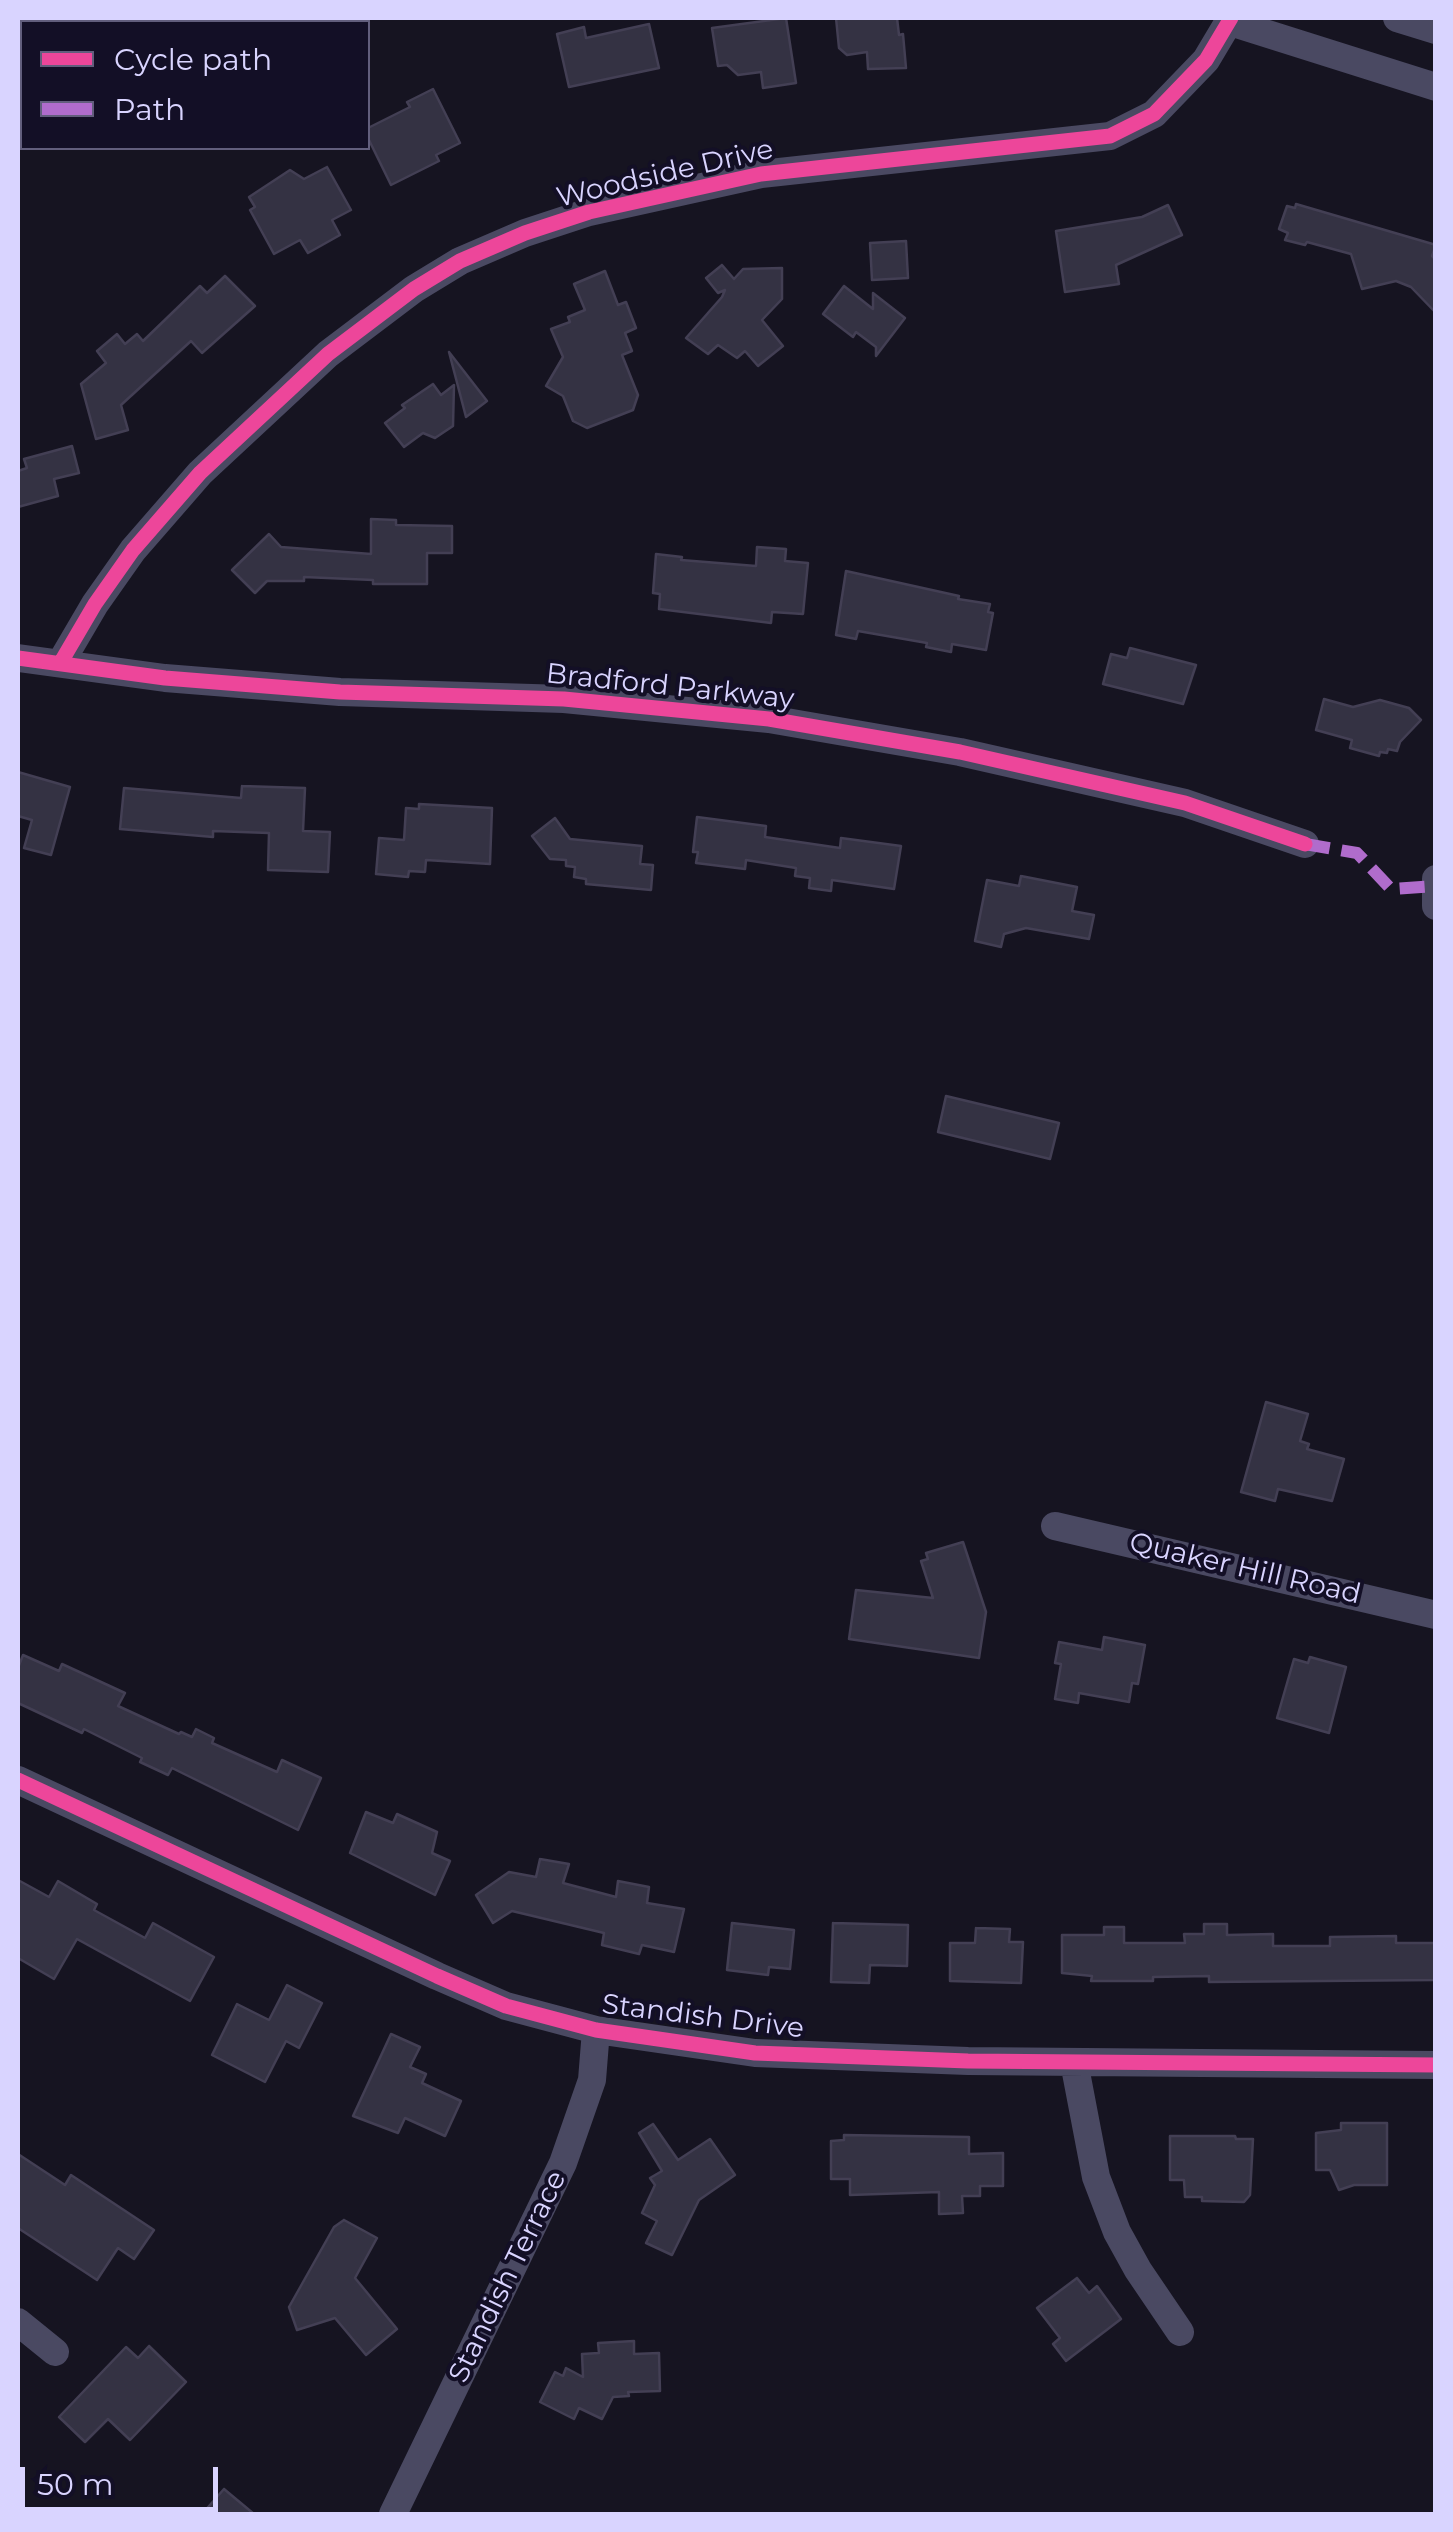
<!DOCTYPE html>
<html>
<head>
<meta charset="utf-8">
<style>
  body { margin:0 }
  #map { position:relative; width:1453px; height:2532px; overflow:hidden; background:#161421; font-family:Montserrat,sans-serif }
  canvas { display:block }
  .frame { position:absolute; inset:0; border:20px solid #d9d4ff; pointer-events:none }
  .legend { position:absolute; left:20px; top:20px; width:350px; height:130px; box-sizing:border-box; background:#130f26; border:2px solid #625e7d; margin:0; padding:12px 18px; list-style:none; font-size:30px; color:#d9d4ff }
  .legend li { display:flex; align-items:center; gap:20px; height:50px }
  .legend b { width:50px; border:2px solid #625e7d }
  .scale { position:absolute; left:20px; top:2467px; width:198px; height:45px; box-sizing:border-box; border:5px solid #d9d4ff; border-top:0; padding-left:12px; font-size:30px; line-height:35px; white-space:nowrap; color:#d9d4ff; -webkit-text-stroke:8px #130f26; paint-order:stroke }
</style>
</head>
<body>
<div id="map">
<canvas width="1453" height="2532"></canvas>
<div class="frame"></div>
<ul class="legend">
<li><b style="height:12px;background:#ed469a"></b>Cycle path</li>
<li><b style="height:12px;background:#b06ccc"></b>Path</li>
</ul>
<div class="scale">50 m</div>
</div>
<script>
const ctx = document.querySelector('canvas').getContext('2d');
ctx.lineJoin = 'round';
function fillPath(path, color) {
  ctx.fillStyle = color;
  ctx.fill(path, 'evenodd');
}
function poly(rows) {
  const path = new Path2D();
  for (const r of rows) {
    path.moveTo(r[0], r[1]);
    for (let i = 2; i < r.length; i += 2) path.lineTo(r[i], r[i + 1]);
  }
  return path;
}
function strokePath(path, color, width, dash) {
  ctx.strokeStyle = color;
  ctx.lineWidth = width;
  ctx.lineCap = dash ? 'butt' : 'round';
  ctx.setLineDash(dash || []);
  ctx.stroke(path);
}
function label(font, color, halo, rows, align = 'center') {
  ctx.font = font + ' Montserrat,sans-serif';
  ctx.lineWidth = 8;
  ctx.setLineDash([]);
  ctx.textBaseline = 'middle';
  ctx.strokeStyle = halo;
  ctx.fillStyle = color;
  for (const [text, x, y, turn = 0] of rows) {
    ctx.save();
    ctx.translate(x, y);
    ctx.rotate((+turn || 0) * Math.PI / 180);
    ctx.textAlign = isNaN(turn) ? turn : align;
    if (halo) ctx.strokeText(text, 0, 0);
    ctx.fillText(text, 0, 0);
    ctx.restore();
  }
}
const building = poly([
  [786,18,796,83,763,88,761,72,738,75,727,65,718,66,712,28,786,18],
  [836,18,897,18,899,35,903,34,906,68,868,69,867,52,847,55,839,48,836,18],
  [649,24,659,68,569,87,557,34,584,27,586,38,649,24],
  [433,89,460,143,436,155,439,161,391,185,368,138,368,128,410,107,407,102,433,89],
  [327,167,351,210,332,220,340,235,308,253,300,240,274,254,250,210,255,207,249,197,290,170,304,179,327,167],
  [1296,204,1436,245,1432,256,1436,260,1436,313,1411,287,1396,281,1362,289,1351,254,1307,242,1305,245,1285,240,1288,233,1279,229,1287,206,1295,208,1296,204],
  [1168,205,1182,235,1116,265,1119,284,1065,292,1056,231,1142,217,1168,205],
  [906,241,908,278,872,280,870,243,906,241],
  [722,265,734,279,743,269,782,268,782,299,762,320,783,346,758,366,745,351,737,358,718,345,708,354,686,338,722,297,725,290,718,293,706,278,722,265],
  [605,271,618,305,626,302,636,328,625,333,632,351,622,355,638,395,633,410,587,428,573,421,563,396,546,386,563,357,551,329,570,322,568,317,585,310,574,284,605,271],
  [225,276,255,306,202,353,191,341,121,405,128,430,96,439,81,384,106,363,97,351,117,334,125,344,137,334,143,341,200,286,207,293,225,276],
  [844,286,873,309,873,293,905,318,876,356,876,347,856,332,853,337,823,314,844,286],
  [449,352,487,401,466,417,449,352],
  [433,384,441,395,454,385,453,426,435,438,423,433,404,447,385,423,405,408,402,405,433,384],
  [72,446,79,473,54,479,58,496,18,507,18,471,27,468,24,459,72,446],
  [371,519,396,520,396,525,452,526,452,553,427,553,427,584,373,584,373,580,304,577,304,581,267,581,255,593,232,570,269,534,281,547,371,554,371,519],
  [757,547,786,549,785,561,808,563,803,614,772,612,771,623,659,609,660,594,653,593,656,554,682,557,681,560,756,566,757,547],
  [846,571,959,596,958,599,990,604,988,612,993,613,986,650,952,644,951,652,926,647,927,643,858,631,856,639,836,635,846,571],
  [1130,648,1196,665,1183,704,1103,684,1111,654,1127,658,1130,648],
  [1324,699,1353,707,1380,700,1409,708,1421,720,1400,742,1397,751,1388,749,1387,753,1380,752,1379,756,1350,748,1352,740,1316,730,1324,699],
  [18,772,70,787,51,855,24,848,32,820,18,816,18,772],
  [242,786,305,788,303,831,330,832,328,872,268,870,269,833,213,831,213,837,120,829,124,788,241,798,242,786],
  [419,804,492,808,490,864,426,860,425,872,409,871,408,877,376,874,379,838,404,840,406,808,419,809,419,804],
  [697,817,766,826,765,837,840,848,841,838,901,846,894,889,832,880,831,891,809,888,810,878,795,876,796,868,746,860,745,869,696,863,698,852,693,852,697,817],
  [555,818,570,839,642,846,640,864,653,865,651,890,586,884,586,879,574,877,575,867,566,866,566,860,550,859,532,836,555,818],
  [1021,876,1077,887,1072,911,1094,915,1089,939,1026,928,1004,934,1001,947,975,941,987,880,1019,886,1021,876],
  [946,1096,1059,1123,1050,1159,938,1132,946,1096],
  [1266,1402,1308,1414,1300,1441,1309,1444,1307,1449,1344,1459,1332,1501,1278,1489,1275,1501,1241,1492,1266,1402],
  [963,1542,986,1612,979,1658,849,1639,856,1590,933,1598,921,1561,928,1559,926,1553,963,1542],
  [1104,1637,1145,1645,1138,1684,1132,1683,1129,1702,1079,1693,1078,1703,1055,1699,1061,1664,1055,1663,1059,1642,1102,1650,1104,1637],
  [23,1655,59,1671,62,1664,125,1693,118,1706,179,1734,181,1732,192,1737,196,1729,214,1738,212,1743,277,1772,282,1760,321,1778,298,1830,172,1768,168,1775,140,1762,142,1758,84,1729,82,1733,18,1703,18,1668,23,1655],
  [1310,1657,1346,1667,1329,1733,1277,1718,1294,1659,1308,1663,1310,1657],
  [366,1812,393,1823,397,1814,437,1832,432,1853,450,1861,435,1895,350,1853,366,1812],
  [540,1859,569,1864,563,1883,616,1897,618,1881,649,1887,647,1903,684,1909,674,1952,642,1945,639,1954,602,1945,604,1933,512,1911,493,1923,476,1895,509,1872,536,1877,540,1859],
  [18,1880,49,1897,58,1881,97,1904,94,1910,145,1938,153,1923,214,1957,190,2001,77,1939,54,1979,18,1958,18,1880],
  [732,1923,794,1930,790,1969,769,1967,768,1975,727,1970,732,1923],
  [833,1923,908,1925,907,1966,870,1965,869,1983,831,1982,833,1923],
  [1204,1924,1227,1924,1227,1935,1273,1934,1273,1946,1330,1946,1330,1937,1396,1936,1396,1943,1436,1943,1436,1980,1209,1982,1209,1976,1153,1977,1153,1981,1091,1981,1092,1976,1062,1973,1062,1935,1104,1935,1104,1927,1124,1927,1124,1943,1185,1943,1184,1934,1204,1934,1204,1924],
  [976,1928,1010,1929,1009,1942,1023,1942,1021,1983,950,1981,950,1943,975,1943,976,1928],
  [287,1985,322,2003,299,2048,286,2041,265,2082,212,2055,237,2004,269,2020,287,1985],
  [391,2034,420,2047,410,2067,426,2074,422,2083,461,2101,445,2136,405,2118,398,2133,353,2116,391,2034],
  [1341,2123,1387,2123,1387,2185,1354,2185,1339,2190,1330,2170,1316,2170,1316,2133,1341,2130,1341,2123],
  [653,2124,678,2160,710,2139,735,2175,699,2200,672,2255,646,2243,657,2221,642,2213,655,2185,650,2178,662,2171,639,2133,653,2124],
  [844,2135,969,2137,969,2154,1003,2153,1003,2186,980,2186,980,2196,962,2196,963,2213,939,2214,939,2192,850,2195,850,2179,831,2179,831,2141,844,2140,844,2135],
  [1170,2136,1235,2136,1236,2139,1253,2139,1250,2195,1244,2202,1202,2201,1202,2197,1185,2197,1184,2180,1170,2180,1170,2136],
  [18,2154,65,2185,71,2175,154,2230,134,2259,118,2248,97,2280,18,2228,18,2154],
  [344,2220,377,2238,355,2278,397,2329,366,2355,335,2318,297,2330,289,2307,334,2227,344,2220],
  [1077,2278,1089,2293,1097,2286,1121,2319,1066,2361,1053,2344,1060,2338,1037,2308,1077,2278],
  [634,2341,634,2354,659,2353,660,2391,628,2392,629,2396,613,2397,602,2419,579,2408,574,2419,540,2402,555,2372,563,2376,566,2368,583,2377,582,2354,599,2353,598,2343,634,2341],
  [149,2346,186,2382,130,2440,108,2419,85,2442,59,2417,126,2347,138,2358,149,2346],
  [224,2489,254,2514,202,2514,224,2489]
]);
fillPath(building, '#343243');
strokePath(building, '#433f54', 2.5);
strokePath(poly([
  [1397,18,1436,30],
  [1230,22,1436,87],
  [18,658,165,678,340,692,564,699,769,719,960,752,1185,803,1305,844],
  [61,662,95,604,133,550,200,473,328,354,414,289,460,261,525,233,589,212,761,174,1110,136,1154,114,1206,60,1231,18],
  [1436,879,1436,906],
  [1055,1526,1436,1615],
  [18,1780,437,1976,506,2006,596,2030,755,2053,968,2061,1436,2065],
  [1074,2062,1096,2177,1117,2232,1138,2270,1180,2332],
  [18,2322,55,2352],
  [393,2514,563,2163,592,2080,596,2030]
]), '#4a4962', 28);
strokePath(poly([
  [1305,844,1357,853,1391,889,1434,886]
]), '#b06ccc', 12, [25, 12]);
strokePath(poly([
  [18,658,165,678,340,692,564,699,769,719,960,752,1185,803,1305,844],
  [61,662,95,604,133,550,200,473,328,354,414,289,460,261,525,233,589,212,761,174,1110,136,1154,114,1206,60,1231,18],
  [18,1780,437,1976,506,2006,596,2030,755,2053,968,2061,1436,2065]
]), '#ed469a', 15);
label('28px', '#d9d4ff', '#130f26', [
  ["Woodside Drive",665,174,-13],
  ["Bradford Parkway",670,687,6],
  ["Quaker Hill Road",1245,1569,13],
  ["Standish Drive",703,2017,7],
  ["Standish Terrace",508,2277,-64]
]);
</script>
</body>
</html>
